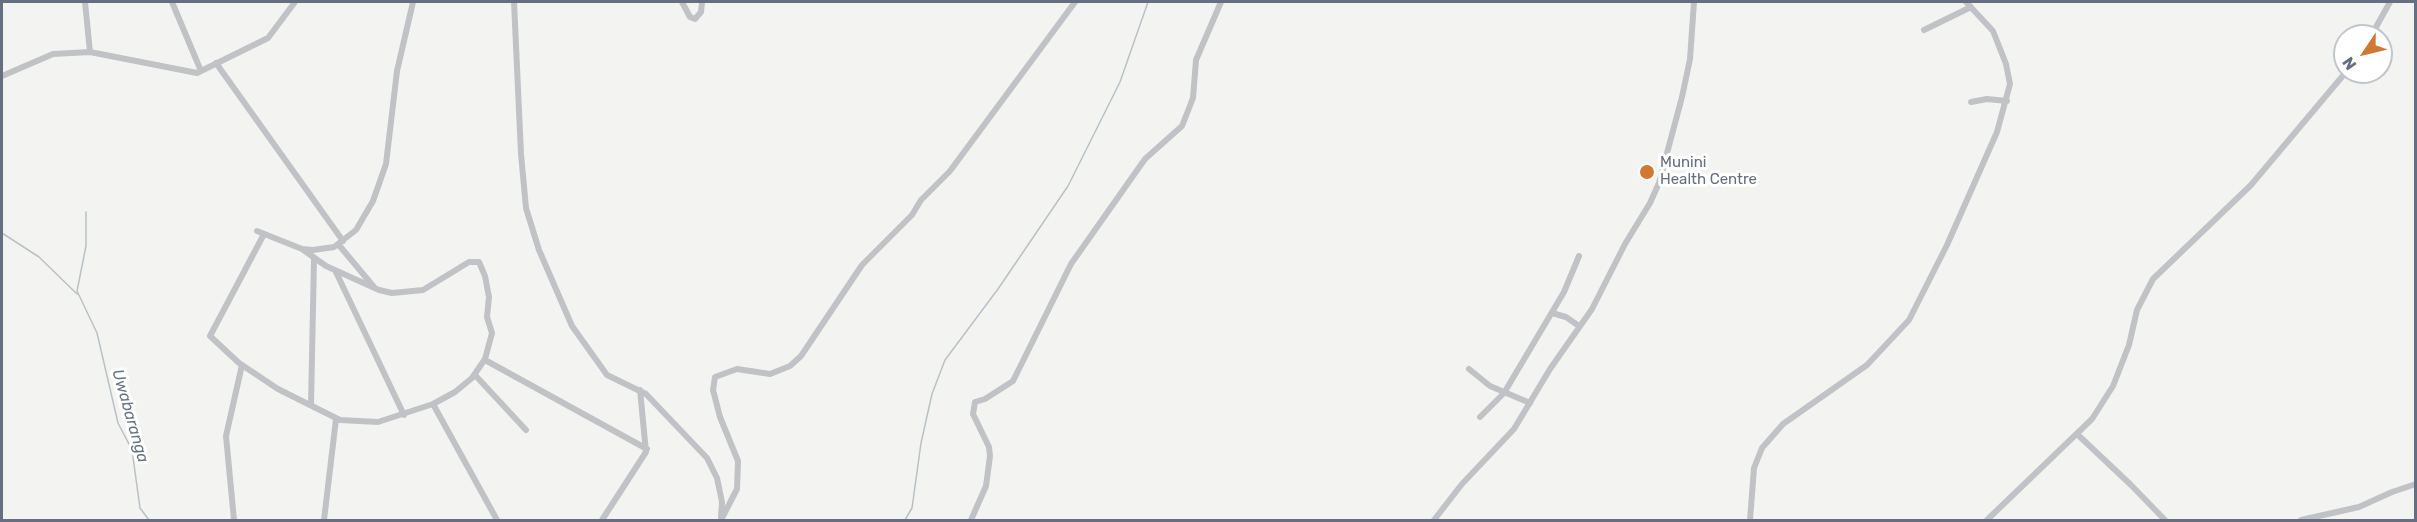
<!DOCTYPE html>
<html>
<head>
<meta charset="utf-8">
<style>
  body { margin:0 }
  #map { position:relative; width:2417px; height:522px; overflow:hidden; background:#f3f4f1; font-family:Rubik,sans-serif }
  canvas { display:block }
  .frame { position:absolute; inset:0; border:3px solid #666f7f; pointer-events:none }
  .north { position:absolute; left:2333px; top:24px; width:60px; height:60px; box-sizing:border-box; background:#fff; border:2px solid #c2c5cc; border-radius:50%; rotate:235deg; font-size:16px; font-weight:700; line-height:24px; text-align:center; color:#666f7f }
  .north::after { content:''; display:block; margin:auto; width:21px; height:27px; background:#d07934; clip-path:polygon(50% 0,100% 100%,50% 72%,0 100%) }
</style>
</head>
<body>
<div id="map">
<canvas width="2417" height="522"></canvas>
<div class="frame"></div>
<div class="north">N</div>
</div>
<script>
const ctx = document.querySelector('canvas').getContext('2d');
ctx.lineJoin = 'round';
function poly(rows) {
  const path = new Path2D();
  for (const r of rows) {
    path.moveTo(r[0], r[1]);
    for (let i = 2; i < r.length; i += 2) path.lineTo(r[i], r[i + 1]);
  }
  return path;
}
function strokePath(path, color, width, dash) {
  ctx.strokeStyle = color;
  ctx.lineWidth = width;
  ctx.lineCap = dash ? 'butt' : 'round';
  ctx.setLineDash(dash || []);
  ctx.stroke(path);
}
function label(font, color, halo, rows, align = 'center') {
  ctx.font = font + ' Rubik,sans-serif';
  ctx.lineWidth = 6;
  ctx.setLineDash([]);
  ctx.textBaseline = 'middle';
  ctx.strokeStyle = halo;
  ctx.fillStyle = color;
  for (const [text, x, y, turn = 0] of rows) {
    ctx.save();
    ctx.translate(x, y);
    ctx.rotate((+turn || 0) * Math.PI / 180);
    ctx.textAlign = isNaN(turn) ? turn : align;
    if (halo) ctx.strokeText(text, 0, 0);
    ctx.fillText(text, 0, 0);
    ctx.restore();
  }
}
strokePath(poly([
  [86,212,86,246,77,291,97,333,118,423,132,450,140,508,149,520],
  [2,233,39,257,77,294],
  [905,520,912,508,921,443,932,394,945,360,998,289,1068,186,1120,82,1148,2]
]), '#b9c1c7', 1.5);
strokePath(poly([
  [85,2,90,52],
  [172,2,201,71],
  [514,2,521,154,526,208,539,250,572,326,607,375,646,394,707,458,717,478,722,502,721,517],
  [682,2,690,17,695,19,701,12,702,2],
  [1924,30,1971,7],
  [2371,36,2390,2],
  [216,63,343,241],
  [2,76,53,54,90,52,197,73,268,38,295,2],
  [1971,102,1987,99,2007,101],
  [257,231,302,249,313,250,334,247,356,230,373,201,386,164,397,71,413,2],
  [264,234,210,336,239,363,278,389,340,420,378,422,433,404,455,392,472,378,485,359,492,333,487,317,489,297,485,276,479,262,469,262,423,290,392,293,379,290,326,266,302,249],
  [338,244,374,287],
  [335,270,404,415],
  [1552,313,1566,317,1579,326],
  [485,360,647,449],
  [1469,369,1490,386,1530,403],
  [475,375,526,430],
  [433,404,497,520],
  [311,405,314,259],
  [1480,417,1504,393,1564,292,1579,256],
  [2077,434,2131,485,2165,520],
  [234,520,226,436,242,365],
  [324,520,336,419],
  [602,520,646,452,640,390],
  [721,520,737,489,738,461,720,417,713,390,715,377,737,369,770,374,790,366,801,356,862,265,912,215,921,200,950,171,1075,2],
  [971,520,986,486,990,456,989,447,973,414,975,402,985,399,1013,381,1071,264,1145,159,1182,126,1193,98,1196,60,1221,2],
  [1434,520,1462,484,1514,429,1550,369,1592,309,1625,244,1650,203,1659,183,1682,97,1690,59,1694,2],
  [1750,520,1754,468,1762,448,1783,424,1867,365,1909,320,1947,245,1997,132,2010,84,2006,64,1993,31,1966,2],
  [1987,520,2092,419,2113,386,2129,345,2137,310,2153,279,2251,185,2346,72],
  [2301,520,2359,507,2392,492,2416,484]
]), '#c0c2c6', 6);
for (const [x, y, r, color] of [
  [1647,172,8,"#d07934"]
]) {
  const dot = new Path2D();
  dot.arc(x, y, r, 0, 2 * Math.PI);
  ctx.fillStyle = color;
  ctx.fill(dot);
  strokePath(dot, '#fff', 2);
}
label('15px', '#666f7f', '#fff', [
  ["Munini",1660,163],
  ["Health Centre",1660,180]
], 'left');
label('italic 16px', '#677583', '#fff', [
  ["Uwabaranga",130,416,74]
]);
</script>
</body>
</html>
